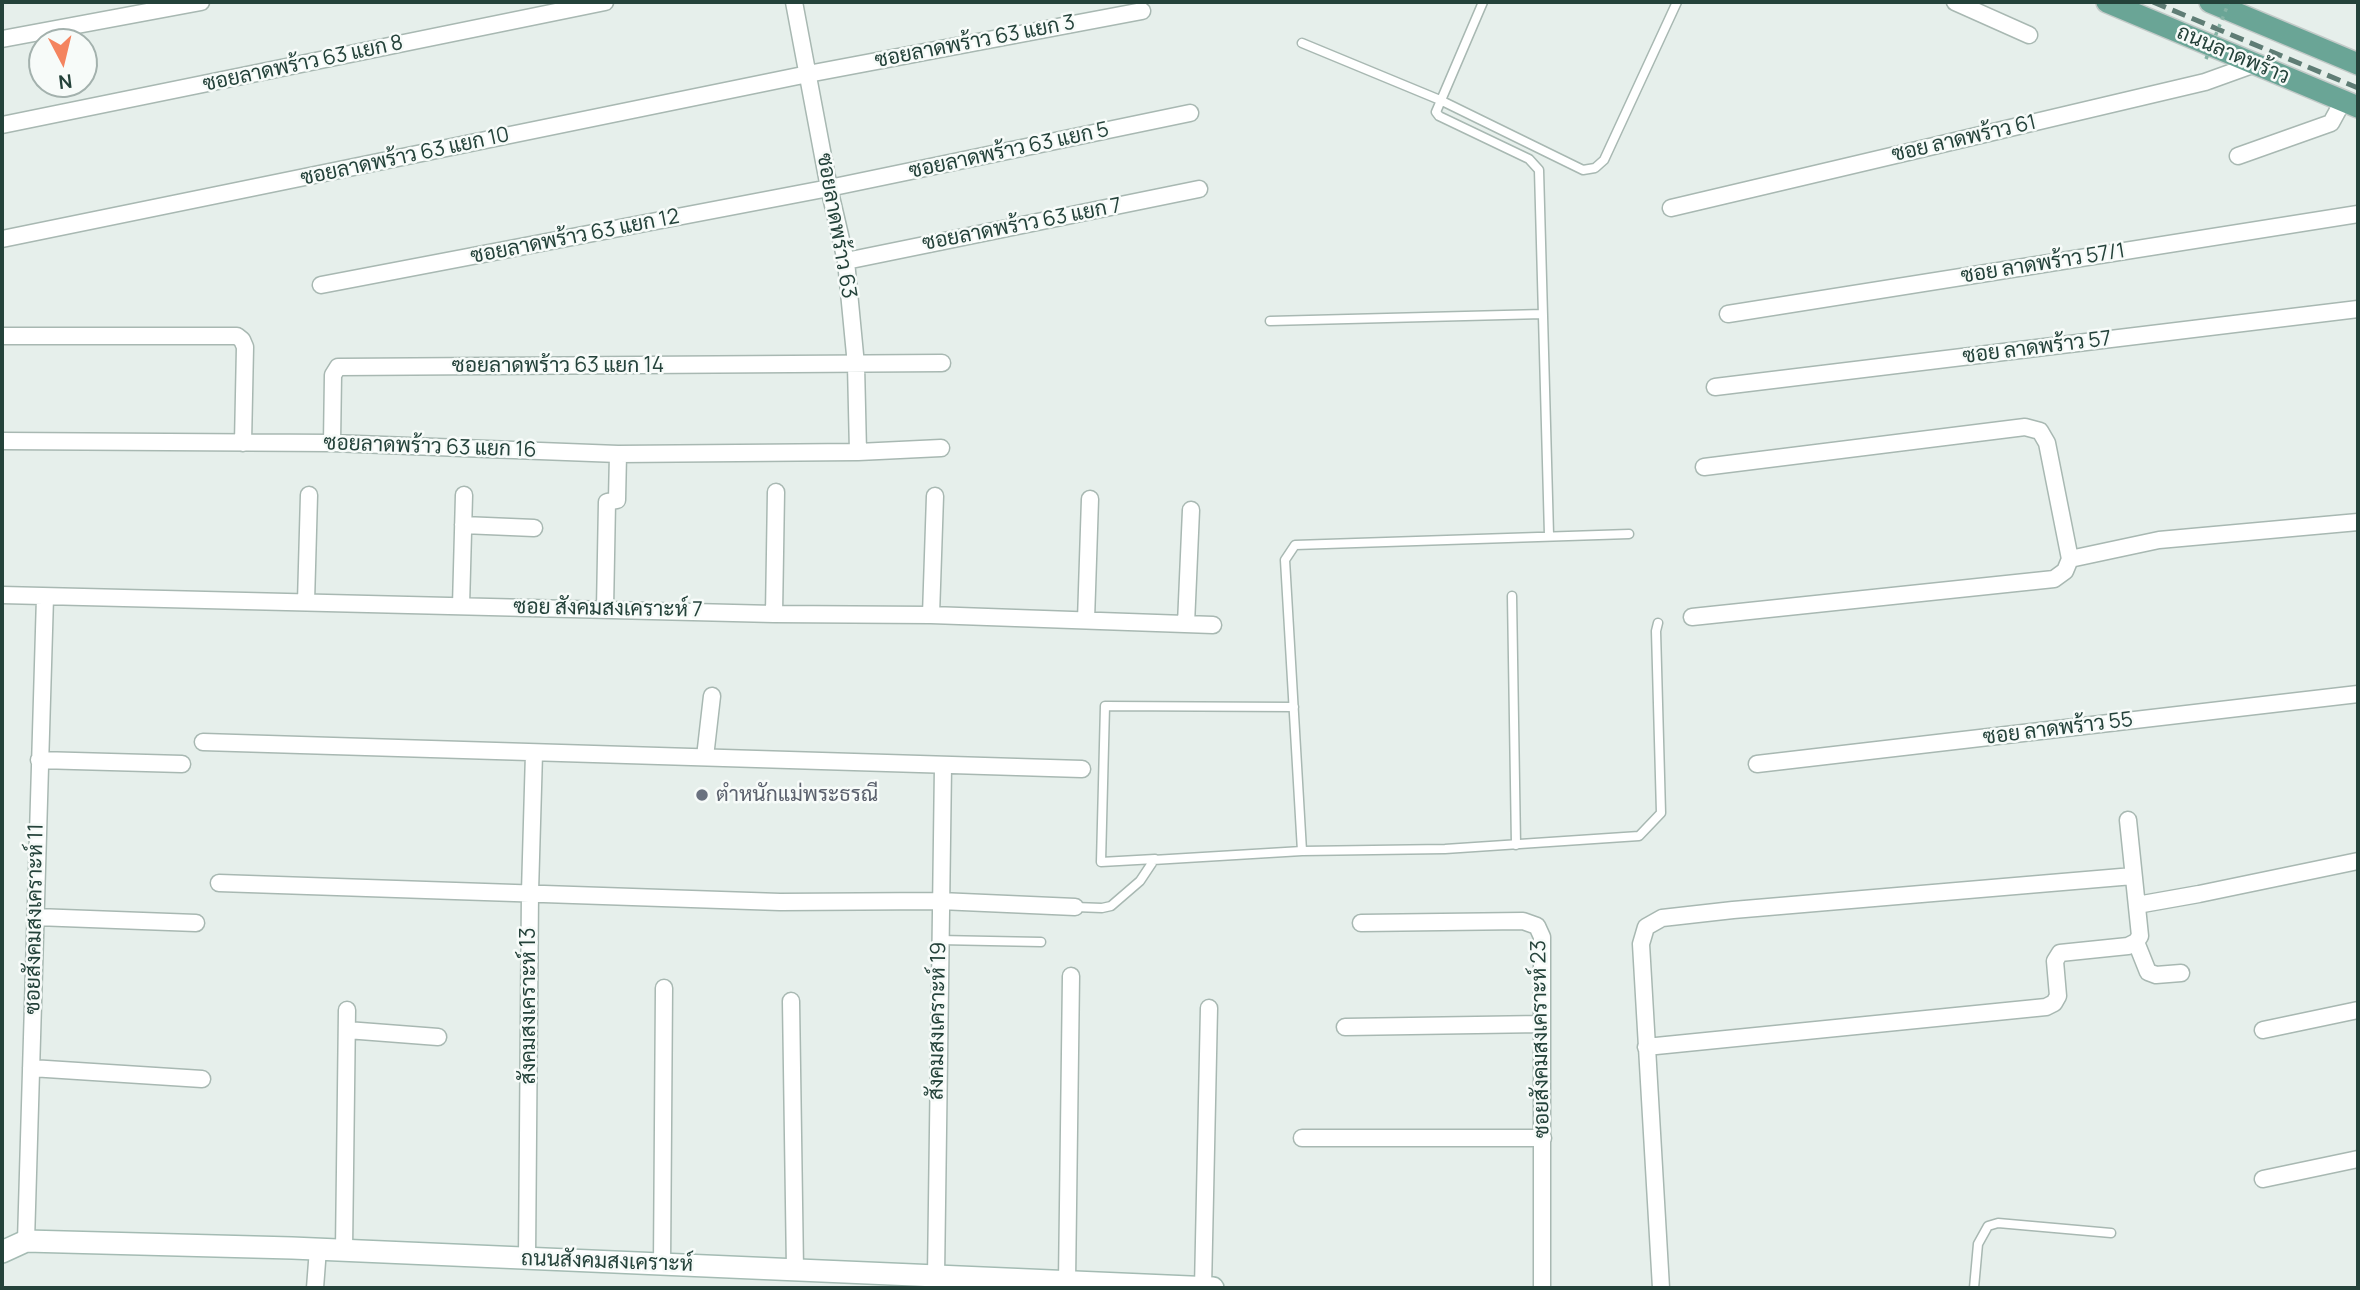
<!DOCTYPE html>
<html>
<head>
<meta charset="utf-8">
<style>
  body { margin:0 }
  #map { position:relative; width:2360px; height:1290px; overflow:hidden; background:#e6efeb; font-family:Manrope,sans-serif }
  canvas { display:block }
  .frame { position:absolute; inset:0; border:4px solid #24423a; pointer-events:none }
  .north { position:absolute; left:28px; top:28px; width:70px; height:70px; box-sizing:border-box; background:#f7fbf9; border:2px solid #a3b1ad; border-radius:50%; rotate:173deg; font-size:19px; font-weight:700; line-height:28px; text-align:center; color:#24423a }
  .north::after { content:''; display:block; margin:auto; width:24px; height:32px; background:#f4845f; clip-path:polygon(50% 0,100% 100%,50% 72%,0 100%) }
</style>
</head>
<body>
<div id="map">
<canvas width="2360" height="1290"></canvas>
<div class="frame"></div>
<div class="north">N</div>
</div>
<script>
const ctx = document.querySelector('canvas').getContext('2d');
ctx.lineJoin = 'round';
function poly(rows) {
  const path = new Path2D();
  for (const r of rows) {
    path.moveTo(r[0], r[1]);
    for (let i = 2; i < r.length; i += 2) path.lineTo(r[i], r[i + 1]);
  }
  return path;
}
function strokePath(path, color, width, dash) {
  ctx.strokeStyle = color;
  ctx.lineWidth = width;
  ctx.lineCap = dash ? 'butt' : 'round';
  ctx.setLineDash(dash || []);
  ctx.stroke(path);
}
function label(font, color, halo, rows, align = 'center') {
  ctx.font = font + ' Manrope,Sarabun,sans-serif';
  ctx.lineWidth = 5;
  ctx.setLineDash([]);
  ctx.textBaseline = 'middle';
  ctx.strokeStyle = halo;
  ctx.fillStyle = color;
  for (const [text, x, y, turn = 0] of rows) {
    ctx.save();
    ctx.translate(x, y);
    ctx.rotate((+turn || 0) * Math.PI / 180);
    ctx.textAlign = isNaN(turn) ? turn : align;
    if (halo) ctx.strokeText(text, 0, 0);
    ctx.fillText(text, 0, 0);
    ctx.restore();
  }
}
const service = poly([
  [1483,2,1436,112,1439,116,1529,159,1539,170,1549,535],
  [1302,43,1440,100,1583,170,1595,168,1604,160,1677,2],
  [1270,321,1543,314],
  [1512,596,1516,845],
  [1302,851,1285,560,1295,545,1629,534],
  [1155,859,1101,862,1105,706,1294,707],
  [1075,907,1102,908,1111,906,1140,881,1152,863,1153,860,1302,851,1445,849,1639,836,1661,813,1656,631,1658,623],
  [939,940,1041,942],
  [1974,1288,1978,1244,1988,1226,1998,1223,2111,1233]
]);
const minor = poly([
  [794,2,829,188,846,261,856,365,858,452],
  [1955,2,2029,35],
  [2,39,201,2],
  [2,125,605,2],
  [2238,156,2331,123,2343,101],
  [1671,208,2205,82,2255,64],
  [2,239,808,74,1142,11],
  [846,261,1199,189],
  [321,285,829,188,1190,113],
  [1728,314,2358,214],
  [2,336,237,336,242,340,245,347,243,443],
  [1715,387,2358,309],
  [2,441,332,443,618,454,858,452,941,448],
  [332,443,333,375,338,367,942,363],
  [1704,467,2025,427,2040,431,2047,443,2070,559],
  [463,525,534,528],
  [2,595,774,614,931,615,1213,625],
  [306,602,309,495],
  [461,606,464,495],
  [605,609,607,502,617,500,618,454],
  [774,614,776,492],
  [931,615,935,496],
  [1692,617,2054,579,2065,571,2070,559,2159,540,2358,522],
  [1086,620,1090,499],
  [1186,624,1191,510],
  [203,742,1082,769],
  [705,757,712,696],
  [39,760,182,764],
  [1757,764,2358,694],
  [219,883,780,902,940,901,1075,907],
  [2137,905,2199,894,2358,861],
  [36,917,196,923],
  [1361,923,1523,921,1537,926,1542,937,1542,1288],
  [2136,942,2148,972,2156,975,2181,973],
  [791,1001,795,1270],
  [1345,1027,1542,1024],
  [347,1030,438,1037],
  [2263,1030,2358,1010],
  [1646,1047,2046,1007,2054,1003,2058,996,2055,961,2060,953,2128,946,2136,942,2140,936,2128,820],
  [31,1068,202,1079],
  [1302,1138,1543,1138],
  [2263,1179,2358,1159],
  [26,1241,45,597],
  [344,1250,347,1010],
  [527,1258,530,892,534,753],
  [662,1264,664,988],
  [936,1276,943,766],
  [1067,1282,1071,976],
  [315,1288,318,1249],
  [1203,1288,1209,1008],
  [1661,1288,1641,944,1646,927,1662,918,1733,910,2133,876]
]);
const secondary = poly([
  [2,1252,26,1241,292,1248,1213,1288]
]);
const primary = poly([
  [2107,2,2358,107],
  [2210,2,2358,64]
]);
strokePath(service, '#a8b8b2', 11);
strokePath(minor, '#a8b8b2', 19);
strokePath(secondary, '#a4bbb3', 24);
strokePath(primary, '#c2cac8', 24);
strokePath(service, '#fff', 8);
strokePath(minor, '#fff', 16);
strokePath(secondary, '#fff', 21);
strokePath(primary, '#6aa596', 21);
strokePath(poly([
  [2153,2,2358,88]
]), '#5f7d75', 5, [14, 7]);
strokePath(poly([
  [2206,59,2229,2]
]), '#86b3a5', 3.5, [3.5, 5]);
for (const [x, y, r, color] of [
  [702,795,7,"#6b7280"]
]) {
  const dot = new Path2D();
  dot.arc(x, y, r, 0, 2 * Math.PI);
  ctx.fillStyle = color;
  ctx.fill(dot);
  strokePath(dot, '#f7fbf9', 2.5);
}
label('21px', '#24423a', '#f7fbf9', [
  ["ซอยลาดพร้าว 63 แยก 3",975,42,-11],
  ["ถนนลาดพร้าว",2233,55,23],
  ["ซอยลาดพร้าว 63 แยก 8",303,64,-12],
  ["ซอย ลาดพร้าว 61",1964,139,-13],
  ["ซอยลาดพร้าว 63 แยก 5",1009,151,-12],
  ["ซอยลาดพร้าว 63 แยก 10",405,157,-12],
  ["ซอยลาดพร้าว 63 แยก 7",1022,225,-11],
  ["ซอยลาดพร้าว 63",836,226,80],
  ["ซอยลาดพร้าว 63 แยก 12",575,237,-11],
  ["ซอย ลาดพร้าว 57/1",2043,264,-9],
  ["ซอย ลาดพร้าว 57",2037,348,-7],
  ["ซอยลาดพร้าว 63 แยก 14",558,366],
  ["ซอยลาดพร้าว 63 แยก 16",430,447,2],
  ["ซอย สังคมสงเคราะห์ 7",608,609,1],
  ["ซอย ลาดพร้าว 55",2058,729,-7],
  ["ซอยสังคมสงเคราะห์ 11",35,919,-89],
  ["สังคมสงเคราะห์ 13",529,1006,-90],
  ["สังคมสงเคราะห์ 19",938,1021,-89],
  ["ซอยสังคมสงเคราะห์ 23",1541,1039,-91],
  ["ถนนสังคมสงเคราะห์",607,1262,2]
]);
label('21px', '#5b616d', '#f7fbf9', [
  ["ตำหนักแม่พระธรณี",716,795]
], 'left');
</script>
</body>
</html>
